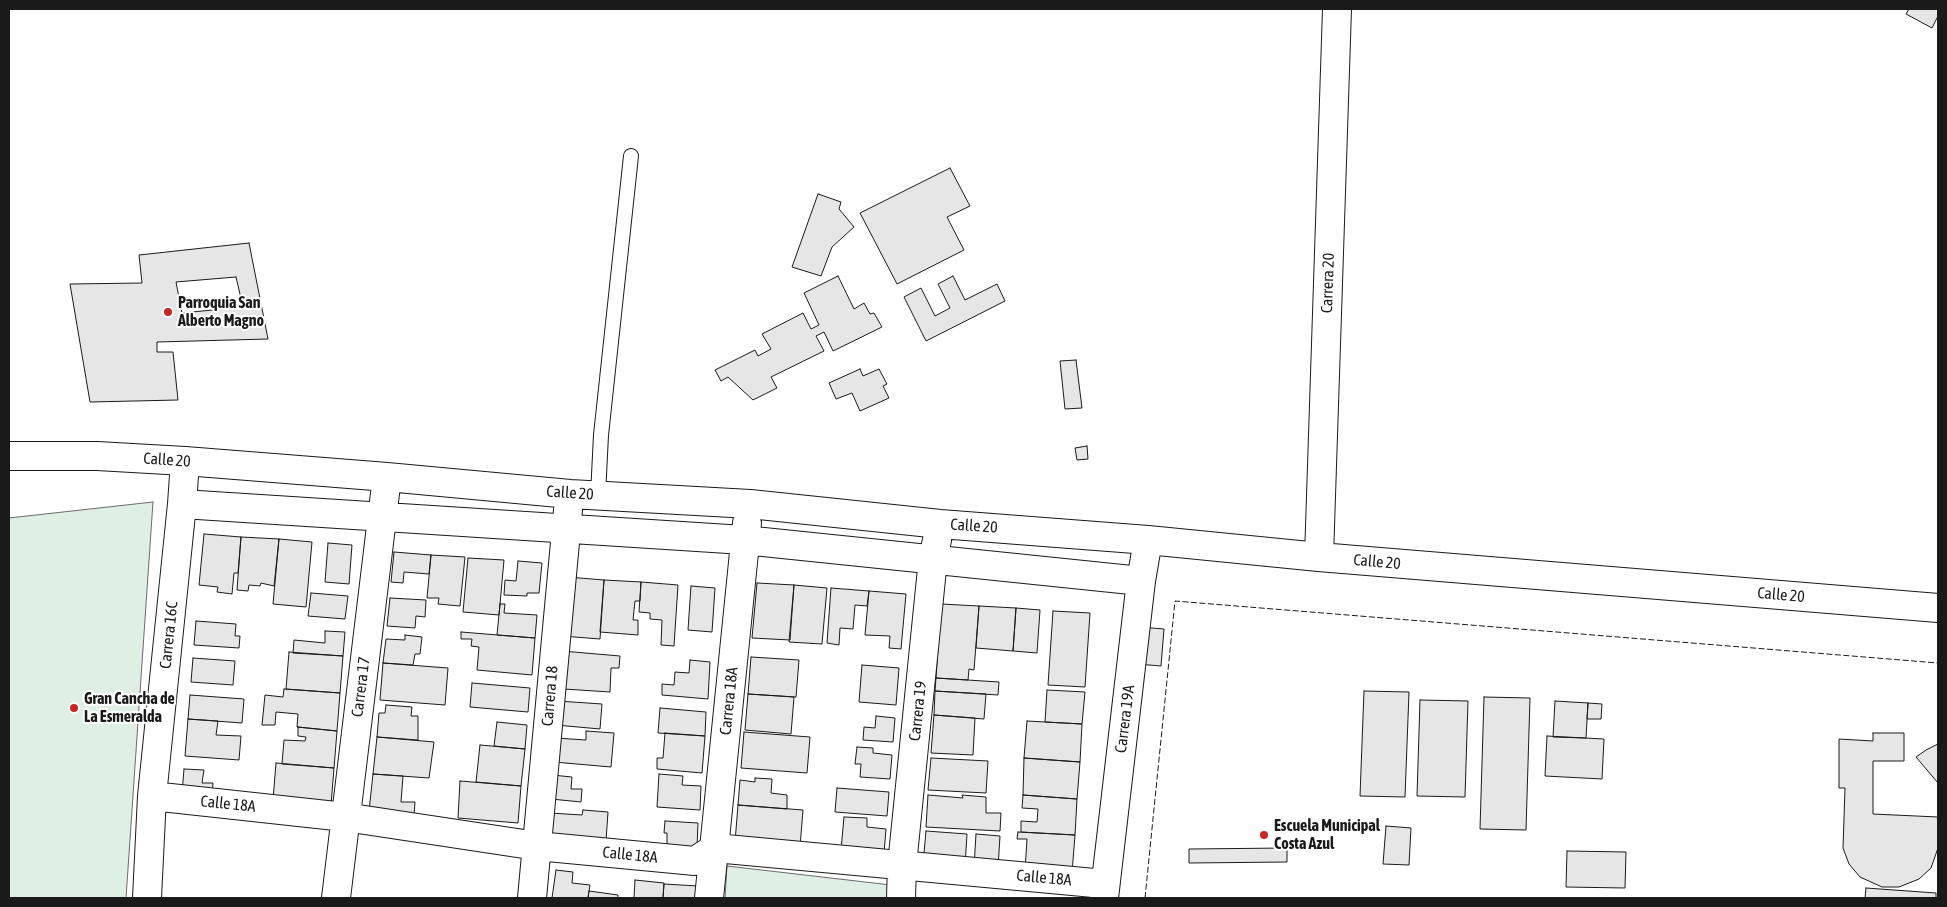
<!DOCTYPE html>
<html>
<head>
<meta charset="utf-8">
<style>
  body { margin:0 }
  #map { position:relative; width:1947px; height:907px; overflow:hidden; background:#fff; font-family:"Asap Condensed",sans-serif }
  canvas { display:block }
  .frame { position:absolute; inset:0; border:10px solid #1a1a1a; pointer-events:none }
</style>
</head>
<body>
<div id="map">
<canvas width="1947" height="907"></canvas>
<div class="frame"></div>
</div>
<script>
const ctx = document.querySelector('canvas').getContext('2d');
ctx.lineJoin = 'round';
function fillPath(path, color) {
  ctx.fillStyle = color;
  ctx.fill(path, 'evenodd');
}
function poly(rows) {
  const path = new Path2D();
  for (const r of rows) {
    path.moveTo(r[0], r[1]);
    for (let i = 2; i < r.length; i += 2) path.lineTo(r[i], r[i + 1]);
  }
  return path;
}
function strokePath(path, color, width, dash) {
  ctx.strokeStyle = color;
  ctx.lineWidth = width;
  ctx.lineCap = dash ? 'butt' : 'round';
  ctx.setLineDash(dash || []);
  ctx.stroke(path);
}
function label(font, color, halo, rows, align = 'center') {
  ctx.font = font + ' "Asap Condensed",sans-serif';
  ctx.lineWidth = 4;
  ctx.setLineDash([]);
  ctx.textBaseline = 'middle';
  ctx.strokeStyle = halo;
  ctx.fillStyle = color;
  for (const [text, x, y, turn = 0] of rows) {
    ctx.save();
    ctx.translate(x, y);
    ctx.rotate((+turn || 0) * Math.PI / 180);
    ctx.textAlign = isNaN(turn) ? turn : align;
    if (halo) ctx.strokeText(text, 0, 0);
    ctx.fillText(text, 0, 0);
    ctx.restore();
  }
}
const green = poly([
  [153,502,126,898,9,898,9,518,153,502],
  [727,866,891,885,891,898,725,898,727,866]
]);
fillPath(green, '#e0efe3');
strokePath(green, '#6a6a6a', 1);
const building = poly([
  [1909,9,1938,9,1938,16,1932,28,1906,14,1909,9],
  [950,168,970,206,947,217,964,250,897,284,860,213,950,168],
  [818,194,841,202,839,209,854,227,832,247,821,276,792,267,818,194],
  [249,243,268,339,157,342,157,352,173,352,178,400,90,402,70,284,142,283,139,255,249,243],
  [236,277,243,307,182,313,176,282,236,277],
  [838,276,854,309,864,303,870,314,874,313,882,327,833,351,824,332,816,336,824,351,771,377,777,388,753,400,728,377,721,381,715,370,755,350,758,356,771,349,762,334,803,313,811,329,819,325,804,293,838,276],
  [953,276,965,300,997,284,1005,301,926,341,904,297,921,288,935,316,950,308,938,284,953,276],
  [1076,360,1082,408,1065,409,1060,361,1076,360],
  [860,369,863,376,879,369,887,384,883,386,889,398,860,411,852,393,836,399,829,383,860,369],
  [1087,446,1088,459,1077,460,1075,448,1087,446],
  [204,534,241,537,238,573,234,573,232,594,217,592,218,587,199,585,204,534],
  [241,537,279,539,274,586,261,583,260,586,249,585,248,591,237,590,241,537],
  [279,539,312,542,306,607,273,604,279,539],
  [328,543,352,545,349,584,325,582,328,543],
  [394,552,431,555,429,574,404,572,403,583,391,582,394,552],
  [431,555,465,557,460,606,438,604,439,598,427,598,431,555],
  [468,558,504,560,499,615,463,612,468,558],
  [518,561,542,563,539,593,527,593,527,596,504,595,505,580,516,581,518,561],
  [567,577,604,580,600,639,562,636,567,577],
  [604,580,641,582,640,601,635,601,633,620,638,620,638,635,600,632,604,580],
  [641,582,678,585,674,646,661,645,662,620,650,619,650,613,639,612,641,582],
  [757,583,794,585,790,640,752,638,757,583],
  [794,585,827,588,822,644,789,642,794,585],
  [691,586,715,588,712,632,688,630,691,586],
  [831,588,869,591,867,606,855,605,853,629,840,628,839,645,827,643,831,588],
  [869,591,906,594,901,649,889,648,890,636,865,635,869,591],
  [311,593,348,596,345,619,308,616,311,593],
  [390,598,426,600,425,617,416,616,415,628,387,626,390,598],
  [500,604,505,604,504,613,537,615,535,638,497,635,500,604],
  [941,604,979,606,974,670,969,669,968,680,936,678,941,604],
  [979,606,1016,608,1013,651,976,648,979,606],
  [1016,608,1040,610,1037,653,1013,651,1016,608],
  [1053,611,1090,613,1085,687,1048,685,1053,611],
  [196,621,236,624,235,636,240,636,239,648,194,645,196,621],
  [1140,627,1164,629,1161,666,1137,664,1140,627],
  [325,631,345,632,343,656,293,653,294,640,325,643,325,631],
  [461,632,535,638,532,675,477,670,479,647,471,646,472,639,461,639,461,632],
  [405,635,422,637,420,654,415,654,413,665,383,663,386,639,405,640,405,635],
  [562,651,620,656,619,668,611,668,610,692,564,689,562,651],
  [289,652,343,656,340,693,286,689,289,652],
  [751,657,799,660,796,697,748,694,751,657],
  [193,658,235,661,233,685,191,682,193,658],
  [690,660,710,662,708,699,662,695,662,684,674,685,675,672,689,673,690,660],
  [383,663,448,668,445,705,380,700,383,663],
  [862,665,899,668,896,705,859,702,862,665],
  [936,678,999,682,998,695,935,691,936,678],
  [472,683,530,688,528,712,470,707,472,683],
  [284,689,340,693,337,731,297,727,298,714,276,712,275,725,262,725,265,695,283,697,284,689],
  [1047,690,1085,692,1082,724,1045,722,1047,690],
  [935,691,986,694,984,719,934,715,935,691],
  [1364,691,1409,692,1405,797,1360,796,1364,691],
  [748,694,794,697,791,734,745,730,748,694],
  [190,695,244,699,242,723,188,719,190,695],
  [1484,697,1530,698,1526,830,1480,829,1484,697],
  [1420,700,1468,701,1465,797,1417,796,1420,700],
  [558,701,602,704,600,729,556,725,558,701],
  [1555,701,1588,703,1586,738,1553,737,1555,701],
  [1588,703,1602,704,1601,719,1587,719,1588,703],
  [386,705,412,707,411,716,418,716,418,740,377,737,379,713,385,713,386,705],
  [660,708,706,712,705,736,658,733,660,708],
  [934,715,975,718,973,755,931,753,934,715],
  [876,716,895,718,893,742,863,740,864,727,875,728,876,716],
  [188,719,218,721,216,735,241,736,239,760,185,756,188,719],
  [1027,721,1082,724,1080,762,1024,758,1027,721],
  [497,722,527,725,525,749,494,746,497,722],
  [298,727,337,731,334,768,282,764,284,740,305,741,306,737,298,736,298,727],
  [586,731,614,733,611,767,554,762,556,738,586,740,586,731],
  [744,732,810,737,807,773,741,768,744,732],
  [665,733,705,736,702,773,657,769,657,758,663,758,665,733],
  [1873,733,1904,733,1904,761,1873,761,1873,814,1938,817,1938,848,1931,868,1919,879,1899,887,1882,887,1860,877,1849,864,1843,848,1845,788,1839,788,1839,739,1873,741,1873,733],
  [1547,736,1604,739,1602,779,1545,776,1547,736],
  [377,737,434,742,429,778,373,774,377,737],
  [1938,744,1938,783,1916,757,1926,750,1938,744],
  [480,745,525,749,521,786,476,782,480,745],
  [857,747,873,748,873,753,892,755,890,779,860,777,861,764,855,764,857,747],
  [931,758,988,761,986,793,928,790,931,758],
  [1024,758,1080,762,1077,799,1023,795,1024,758],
  [276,763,334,768,331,805,273,800,276,763],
  [184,769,204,770,202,783,213,783,212,795,182,793,184,769],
  [373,774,403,776,401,802,415,802,414,815,369,811,373,774],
  [659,774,683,776,682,785,701,786,700,810,657,807,659,774],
  [552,775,572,777,571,789,582,789,581,802,551,799,552,775],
  [755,778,772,779,771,793,787,795,787,809,738,805,740,780,755,782,755,778],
  [460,781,521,786,518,823,458,818,460,781],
  [837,788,889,792,887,816,835,812,837,788],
  [928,795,963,798,962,795,986,797,986,813,1001,813,1000,831,926,827,928,795],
  [1023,795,1077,799,1075,835,1021,832,1021,821,1037,822,1038,809,1022,808,1023,795],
  [738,805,803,810,800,847,735,842,738,805],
  [583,810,608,812,606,841,548,837,550,813,582,815,583,810],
  [844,817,867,818,867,827,886,829,884,853,841,850,844,817],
  [665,821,698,823,697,847,667,845,667,833,664,833,665,821],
  [1386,826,1411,828,1409,865,1383,864,1386,826],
  [926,831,967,834,965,866,923,864,926,831],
  [1018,832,1075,835,1072,873,1025,870,1027,839,1017,839,1018,832],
  [976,834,1000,836,998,868,974,867,976,834],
  [1287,848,1287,862,1189,863,1189,849,1287,848],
  [1567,851,1626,852,1625,888,1566,887,1567,851],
  [556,870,573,872,572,883,590,885,588,898,552,898,556,870],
  [635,880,664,883,663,898,634,898,635,880],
  [664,884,698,886,697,898,663,898,664,884],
  [1866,888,1936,893,1936,898,1865,898,1866,888],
  [589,891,618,895,618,898,588,898,589,891]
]);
fillPath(building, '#e6e6e6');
strokePath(building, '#1a1a1a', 1);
const lane = poly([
  [598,495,601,435,631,156]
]);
const street = poly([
  [9,456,97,456,185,461,387,477,570,494,750,504,940,524,1148,540,1319,557,1938,608],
  [182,504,744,540,1141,581],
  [1319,557,1337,9],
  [152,796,345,817,537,846,695,861,715,848,1105,884],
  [147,898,152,796,182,504,185,461],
  [336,898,387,477],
  [532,898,568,510],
  [709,898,747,523],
  [901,898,902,865,933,559,937,540],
  [1104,898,1141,581,1148,540]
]);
strokePath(lane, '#1a1a1a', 16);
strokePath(street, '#1a1a1a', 30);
strokePath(lane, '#fff', 14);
strokePath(street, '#fff', 28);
strokePath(poly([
  [1145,898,1175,601,1938,663]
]), '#1a1a1a', 1, [6, 2.5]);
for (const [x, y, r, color] of [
  [168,312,5,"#c62828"],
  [74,708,5,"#c62828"],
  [1264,835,5,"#c62828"]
]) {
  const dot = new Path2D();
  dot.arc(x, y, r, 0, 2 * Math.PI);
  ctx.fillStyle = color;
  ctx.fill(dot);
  strokePath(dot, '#fff', 2);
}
label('16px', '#1a1a1a', '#fff', [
  ["Carrera 20",1328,283,-88],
  ["Calle 20",167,460,4],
  ["Calle 20",570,493,4],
  ["Calle 20",974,526,4],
  ["Calle 20",1377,562,5],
  ["Calle 20",1781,595,5],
  ["Carrera 16C",169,635,-84],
  ["Carrera 17",361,687,-83],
  ["Carrera 18",550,696,-85],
  ["Carrera 18A",729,701,-84],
  ["Carrera 19",918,711,-84],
  ["Carrera 19A",1125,719,-83],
  ["Calle 18A",228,804,6],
  ["Calle 18A",630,855,6],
  ["Calle 18A",1044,878,5]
]);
label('bold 16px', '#1a1a1a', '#fff', [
  ["Parroquia San",178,303],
  ["Alberto Magno",178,321],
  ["Gran Cancha de",84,699],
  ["La Esmeralda",84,717],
  ["Escuela Municipal",1274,826],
  ["Costa Azul",1274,844]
], 'left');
</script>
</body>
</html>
